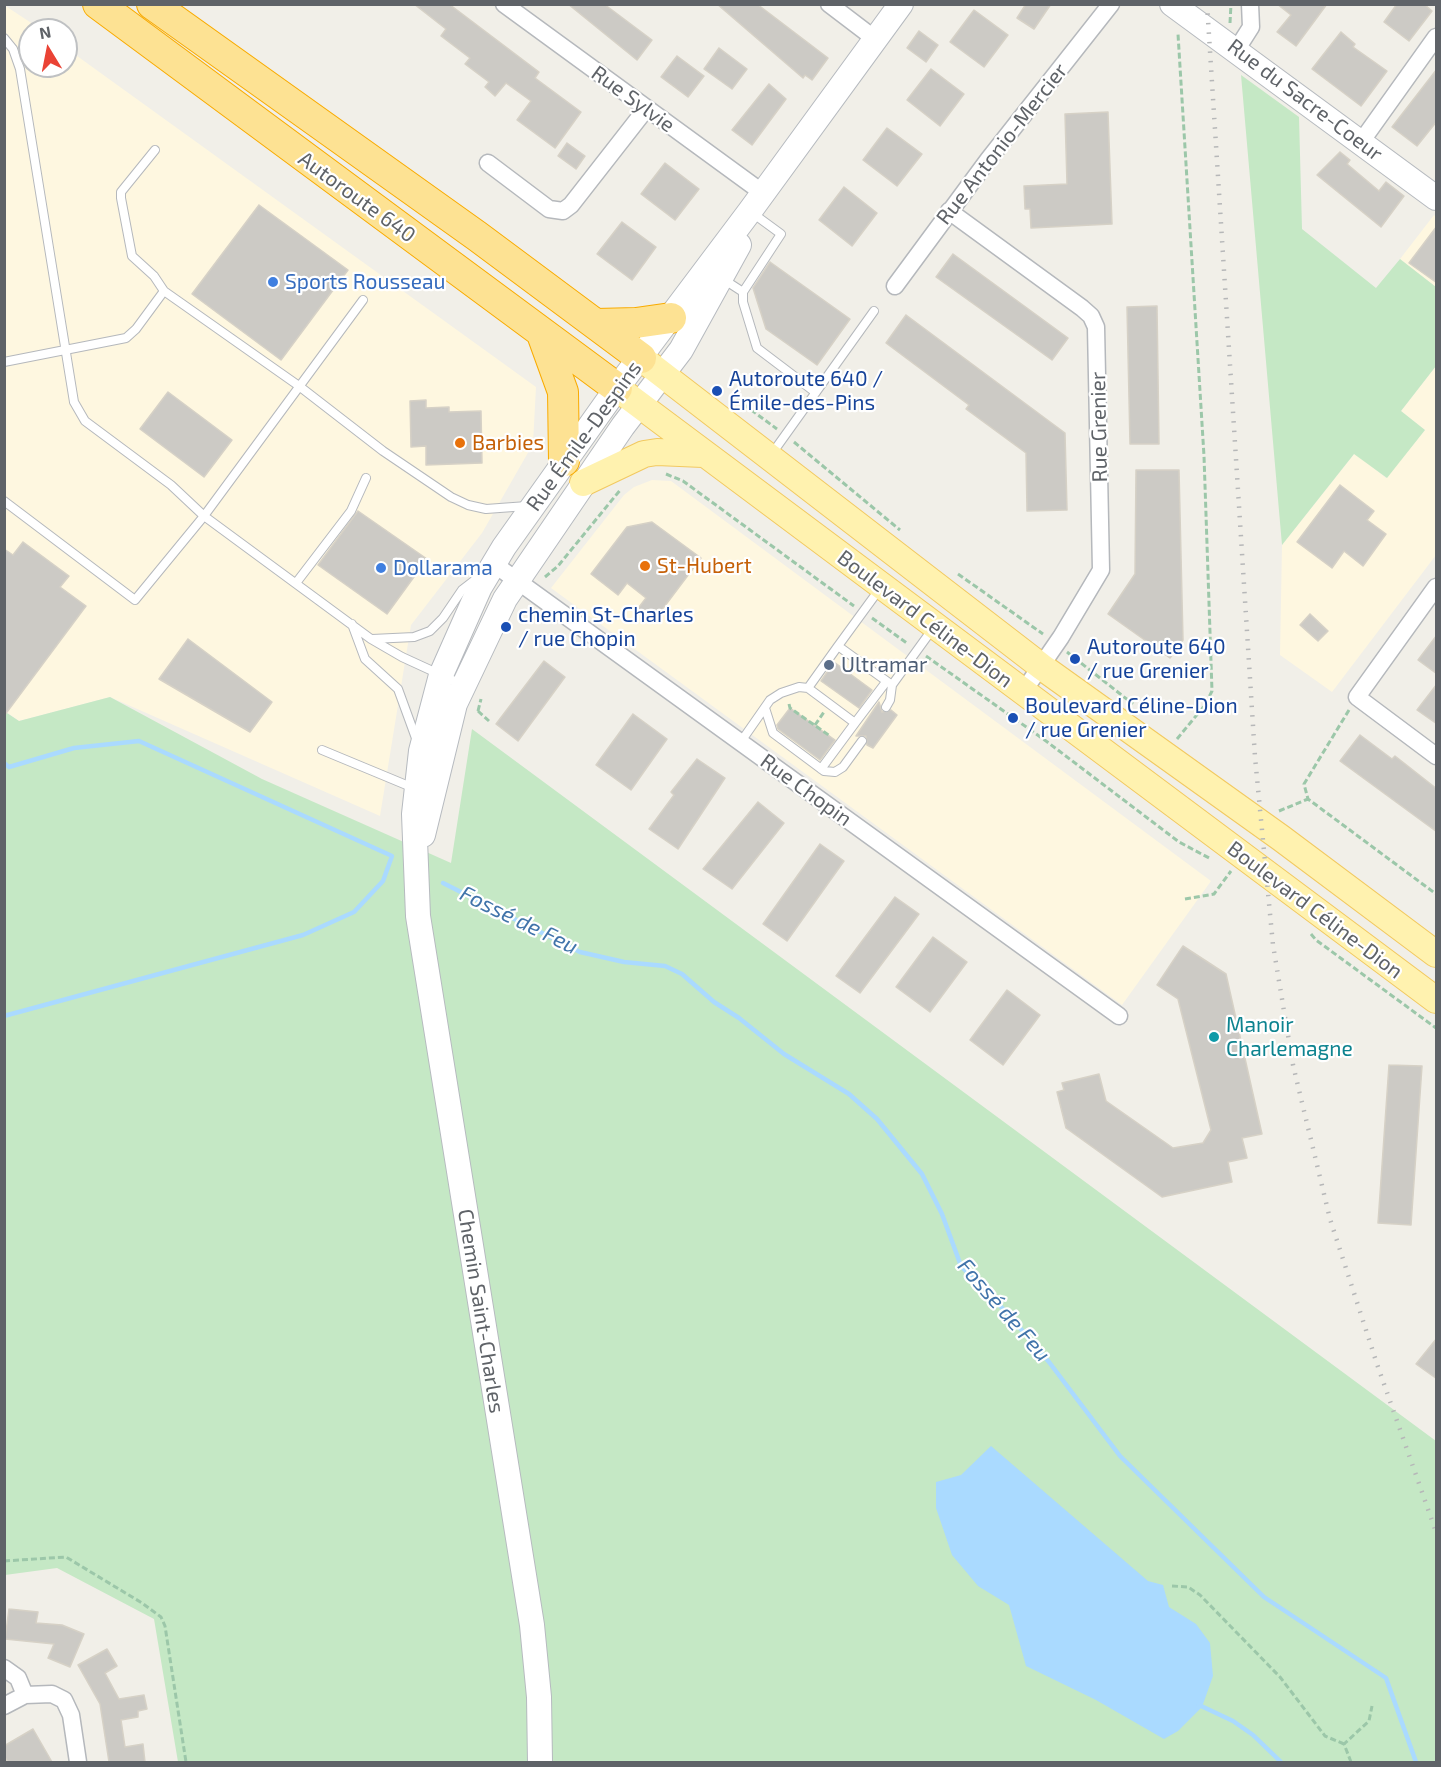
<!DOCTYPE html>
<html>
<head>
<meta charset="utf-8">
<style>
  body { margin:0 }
  #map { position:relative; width:1441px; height:1767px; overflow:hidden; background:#f1efe8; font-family:"Exo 2",sans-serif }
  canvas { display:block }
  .frame { position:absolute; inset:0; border:6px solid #5f6368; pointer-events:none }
  .north { position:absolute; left:18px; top:18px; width:60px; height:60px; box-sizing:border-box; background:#fff; border:2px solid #bfc1c3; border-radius:50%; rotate:350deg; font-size:16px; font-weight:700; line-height:24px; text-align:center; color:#5f6368 }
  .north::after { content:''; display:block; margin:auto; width:21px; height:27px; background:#ea4335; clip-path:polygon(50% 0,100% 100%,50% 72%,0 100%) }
</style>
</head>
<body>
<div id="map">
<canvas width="1441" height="1767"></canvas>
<div class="frame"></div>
<div class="north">N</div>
</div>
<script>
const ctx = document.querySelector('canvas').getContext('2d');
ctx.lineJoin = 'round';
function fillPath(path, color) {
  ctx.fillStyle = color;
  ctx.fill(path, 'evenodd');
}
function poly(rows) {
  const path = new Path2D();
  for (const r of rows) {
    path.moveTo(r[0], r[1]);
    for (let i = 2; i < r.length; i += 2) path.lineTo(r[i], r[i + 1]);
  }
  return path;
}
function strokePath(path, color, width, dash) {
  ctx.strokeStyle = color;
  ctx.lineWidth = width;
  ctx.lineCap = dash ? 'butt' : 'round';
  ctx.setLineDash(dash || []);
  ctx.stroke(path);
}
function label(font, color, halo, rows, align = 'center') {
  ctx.font = font + ' "Exo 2",sans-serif';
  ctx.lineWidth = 4.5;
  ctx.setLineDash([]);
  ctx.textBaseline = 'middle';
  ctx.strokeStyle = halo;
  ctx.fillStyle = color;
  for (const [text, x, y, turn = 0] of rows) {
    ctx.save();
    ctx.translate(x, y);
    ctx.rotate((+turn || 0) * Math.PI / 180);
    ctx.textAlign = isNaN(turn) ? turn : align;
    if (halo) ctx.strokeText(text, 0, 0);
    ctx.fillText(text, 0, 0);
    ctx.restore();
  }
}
fillPath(poly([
  [4,5,42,30,30,30,30,66,66,66,66,48,536,387,533,444,482,533,411,625,380,816,110,697,19,721,5,711],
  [1434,215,1436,217,1436,287,1400,259],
  [1436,366,1436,555,1332,692,1280,655,1282,545,1355,453,1386,478,1425,430,1401,411],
  [652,480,671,481,1211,881,1122,1005,551,588,624,495,634,487]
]), '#fef7e0');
fillPath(poly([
  [1241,75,1299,117,1302,229,1376,288,1400,259,1436,287,1436,366,1401,411,1425,430,1387,478,1354,454,1282,545],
  [110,697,262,779,451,863,472,729,1436,1441,1436,1762,178,1762,154,1619,57,1568,5,1575,4,711,19,721]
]), '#c5e8c5');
fillPath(poly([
  [991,1446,1148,1581,1163,1585,1169,1607,1196,1624,1210,1643,1213,1676,1202,1707,1178,1731,1164,1739,1096,1700,1026,1666,1009,1605,978,1586,952,1555,936,1508,936,1482,961,1475]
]), '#aadaff');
strokePath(poly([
  [4,763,9,767,74,748,139,741,392,856,383,881,354,912,303,935,4,1016],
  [443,883,580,952,624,962,665,966,682,974,714,1002,739,1018,784,1054,849,1094,877,1119,922,1174,942,1214,961,1266,1008,1314,1049,1362,1120,1456,1264,1597,1386,1678,1416,1762],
  [1199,1705,1233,1721,1253,1735,1281,1762]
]), '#aadaff', 4.5);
const building = poly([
  [414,4,449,4,539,72,535,78,581,112,555,148,517,120,531,101,506,83,495,96,485,87,489,82,465,64,470,58,441,36,446,29,414,4],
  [568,4,604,4,652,40,637,60,568,4],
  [717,4,757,4,828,58,812,80,805,75,803,78,717,4],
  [1026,4,1051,4,1034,29,1017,18,1026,4],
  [1277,4,1327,4,1296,46,1277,32,1291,15,1277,4],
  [1397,4,1424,4,1432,11,1409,41,1384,22,1397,4],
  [974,10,1008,35,984,67,950,42,974,10],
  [919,31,938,45,926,62,907,48,919,31],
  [1341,32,1355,44,1353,47,1387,71,1361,106,1312,69,1341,32],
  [719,48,747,69,732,89,704,69,719,48],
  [677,56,704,76,688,97,661,77,677,56],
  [931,69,964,94,940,126,907,100,931,69],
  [1437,69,1437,121,1417,146,1392,127,1437,69],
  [769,84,786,99,752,145,732,130,769,84],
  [1108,112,1112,224,1031,228,1030,209,1025,209,1024,186,1067,184,1065,114,1108,112],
  [887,128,922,154,897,186,863,160,887,128],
  [567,143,585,156,576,169,558,156,567,143],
  [1340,152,1350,160,1347,164,1379,191,1386,182,1404,196,1381,227,1317,175,1340,152],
  [665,163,699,189,675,220,641,194,665,163],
  [844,187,877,213,852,246,819,220,844,187],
  [259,205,348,270,281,360,192,294,259,205],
  [622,222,656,247,632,280,597,254,622,222],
  [1437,226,1437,283,1409,263,1437,226],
  [953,254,1068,338,1052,360,936,277,953,254],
  [770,262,850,319,817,365,766,329,753,288,770,262],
  [1157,306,1159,444,1130,444,1127,307,1157,306],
  [906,315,1065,433,1067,510,1027,511,1026,453,966,409,969,405,886,343,906,315],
  [168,392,232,440,204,477,140,429,168,392],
  [426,400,426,408,449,407,449,412,481,411,482,463,426,465,426,446,411,447,410,401,426,400],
  [1136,470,1179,470,1183,640,1170,658,1108,614,1135,574,1136,470],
  [1340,485,1374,511,1367,520,1386,534,1363,566,1344,551,1332,568,1297,542,1340,485],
  [358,511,427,559,387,614,318,565,358,511],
  [652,522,701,558,652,623,636,611,646,598,627,583,618,595,591,574,627,527,652,522],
  [23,542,69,576,60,587,86,606,4,716,4,549,13,555,23,542],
  [1310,614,1328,631,1318,641,1300,625,1310,614],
  [1437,635,1437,674,1418,660,1437,635],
  [188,639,272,702,250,732,159,679,188,639],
  [544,661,565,677,518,741,496,724,544,661],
  [834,662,872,690,859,708,821,681,834,662],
  [1437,684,1437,724,1417,710,1437,684],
  [879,702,882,712,891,710,897,715,873,748,867,745,866,736,856,736,879,702],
  [790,708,835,740,820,760,778,729,777,725,790,708],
  [633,714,667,739,631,790,596,765,633,714],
  [1360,735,1392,759,1395,756,1437,789,1437,832,1340,761,1360,735],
  [697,759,725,778,678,849,649,829,674,795,671,792,697,759],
  [758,802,784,823,732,889,703,869,758,802],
  [820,844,844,861,787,941,763,924,820,844],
  [895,897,919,914,860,993,836,976,895,897],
  [933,937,967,962,930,1012,896,987,933,937],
  [1183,946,1226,974,1262,1134,1242,1138,1247,1158,1228,1162,1232,1182,1162,1197,1066,1128,1057,1092,1064,1090,1062,1083,1099,1074,1106,1101,1173,1148,1203,1143,1211,1130,1178,999,1157,985,1183,946],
  [1007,990,1040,1015,1003,1065,970,1040,1007,990],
  [1389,1065,1422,1066,1411,1225,1378,1223,1389,1065],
  [1437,1338,1437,1379,1416,1364,1437,1338],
  [9,1609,38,1612,36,1623,62,1625,84,1634,70,1667,48,1658,54,1644,5,1639,9,1609],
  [107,1649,117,1666,105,1673,119,1699,144,1695,147,1709,138,1711,138,1717,121,1720,125,1747,143,1744,145,1762,109,1762,100,1704,78,1665,107,1649],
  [33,1729,52,1762,8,1762,4,1756,4,1746,33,1729]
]);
fillPath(building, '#cccac5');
strokePath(building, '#d6d1c6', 1.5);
const lane = poly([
  [4,38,13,49,20,69,74,402,85,421,171,485,204,516,371,639,402,657,463,685],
  [723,279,743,292,781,234,751,212],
  [164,291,299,386,383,451,451,497,468,505,486,509,527,506],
  [743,292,743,302,757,348,815,392],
  [4,362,126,338,136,329,164,291,154,276,132,256,121,198,121,192,155,150],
  [771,455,874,311],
  [4,501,135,600,204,516,363,300],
  [296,583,351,511,366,478],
  [881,587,838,646,892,685,934,627],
  [352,624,365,659,398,689,417,741],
  [372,639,414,637,430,631,443,618,462,590,475,580],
  [808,688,838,646],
  [886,707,890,700,892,685],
  [765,708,773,733,824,771,835,772,843,767,862,741],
  [740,743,770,700,781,693,799,687,808,688,855,723,886,682],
  [322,750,416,789],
  [821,769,855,723]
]);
const street = poly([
  [504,4,763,193],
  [829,4,875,39],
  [1237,49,1251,27,1250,4],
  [1361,142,1436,37],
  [488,163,549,209,563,211,571,205,646,109],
  [949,211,1082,308,1091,316,1096,327,1101,570,1061,637,1023,692],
  [895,286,988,160,1111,4],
  [494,564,1119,1016],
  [1436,587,1357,697,1436,756],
  [4,1668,18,1678,25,1695],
  [4,1706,25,1695,52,1694,64,1700,71,1715,78,1762]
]);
const secondary = poly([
  [1172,4,1436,198],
  [423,835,455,704,505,599,623,426,681,350,739,245],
  [540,1762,539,1697,532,1625,418,916,414,814,421,751,441,675,480,587,504,547,617,388,750,211,901,4]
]);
const primary = poly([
  [641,358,1042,667,1281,838,1436,954],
  [617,388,1436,1000],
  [583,483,644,454,657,452,703,454]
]);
const highway = poly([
  [98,4,617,388],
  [152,4,477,236,641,358],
  [596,324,636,323,671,318],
  [542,334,563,392,564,461]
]);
strokePath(lane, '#b5b8bc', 10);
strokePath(street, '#b5b8bc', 19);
strokePath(secondary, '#b6babf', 26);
strokePath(primary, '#f2c960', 28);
strokePath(highway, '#f9ab00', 32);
strokePath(poly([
  [1230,23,1231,4],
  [730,403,735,398,777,429],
  [794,442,900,530],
  [666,474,683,481,854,606],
  [958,574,1043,634],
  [545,577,558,566,621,489],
  [872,618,908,644],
  [1067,652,1133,704],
  [926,656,1046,741,1179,842,1211,859],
  [789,704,790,708,830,736],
  [1349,710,1304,784,1308,799,1436,894],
  [478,711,481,699],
  [478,711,489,721],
  [815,725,824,712],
  [1177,739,1205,705,1212,691,1204,456,1178,34],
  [1279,811,1308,799],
  [1185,899,1214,894,1231,871],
  [1311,934,1316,940,1436,1028],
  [4,1561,66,1557,142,1603,161,1617,165,1626,186,1762],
  [1172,1586,1188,1587,1200,1595,1280,1677,1325,1736,1344,1744],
  [1351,1762,1344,1744,1369,1721,1372,1706]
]), '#9cc7a9', 3, [6, 3]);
strokePath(lane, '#fff', 8);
strokePath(street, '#fff', 16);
strokePath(secondary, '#fff', 24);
strokePath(primary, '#fff2af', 26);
strokePath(highway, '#fde293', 30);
strokePath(poly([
  [1207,4,1255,757,1273,945,1293,1065,1330,1219,1377,1364,1436,1532]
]), '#b6b7b8', 4.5, [1.5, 8]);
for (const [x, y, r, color] of [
  [273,282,6,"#3f7fe0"],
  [717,391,6,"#1a4fb4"],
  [460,443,6,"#e8710a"],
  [645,566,6,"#e8710a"],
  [381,568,6,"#3f7fe0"],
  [506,627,6,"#1a4fb4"],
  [1075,659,6,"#1a4fb4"],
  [829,665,6,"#5c6f8a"],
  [1013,718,6,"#1a4fb4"],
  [1214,1037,6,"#0f9aa8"]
]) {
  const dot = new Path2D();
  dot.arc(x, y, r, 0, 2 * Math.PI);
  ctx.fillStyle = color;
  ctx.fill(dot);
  strokePath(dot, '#fff', 2);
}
label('21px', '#5f6368', '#fff', [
  ["Rue Sylvie",633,99,36],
  ["Rue du Sacre-Coeur",1305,100,37],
  ["Rue Antonio-Mercier",1002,144,-52],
  ["Autoroute 640",357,197,36],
  ["Rue Grenier",1099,427,-91],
  ["Rue Émile-Despins",584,436,-54],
  ["Boulevard Céline-Dion",925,619,37],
  ["Rue Chopin",806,790,36],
  ["Boulevard Céline-Dion",1315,910,37],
  ["Chemin Saint-Charles",481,1311,81]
]);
label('21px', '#366cbe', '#fff', [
  ["Sports Rousseau",285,282],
  ["Dollarama",393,568]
], 'left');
label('21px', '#164399', '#fff', [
  ["Autoroute 640 /",729,379],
  ["Émile-des-Pins",729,403],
  ["chemin St-Charles",518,615],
  ["/ rue Chopin",518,639],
  ["Autoroute 640",1087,647],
  ["/ rue Grenier",1087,671],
  ["Boulevard Céline-Dion",1025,706],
  ["/ rue Grenier",1025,730]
], 'left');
label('21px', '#c56008', '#fff', [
  ["Barbies",472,443],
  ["St-Hubert",657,566]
], 'left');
label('21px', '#4e5e75', '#fff', [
  ["Ultramar",841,665]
], 'left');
label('21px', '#0d838f', '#fff', [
  ["Manoir",1226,1025],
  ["Charlemagne",1226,1049]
], 'left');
label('italic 22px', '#4174aa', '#fff', [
  ["Fossé de Feu",519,920,26],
  ["Fossé de Feu",1004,1310,49]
]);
</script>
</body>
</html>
